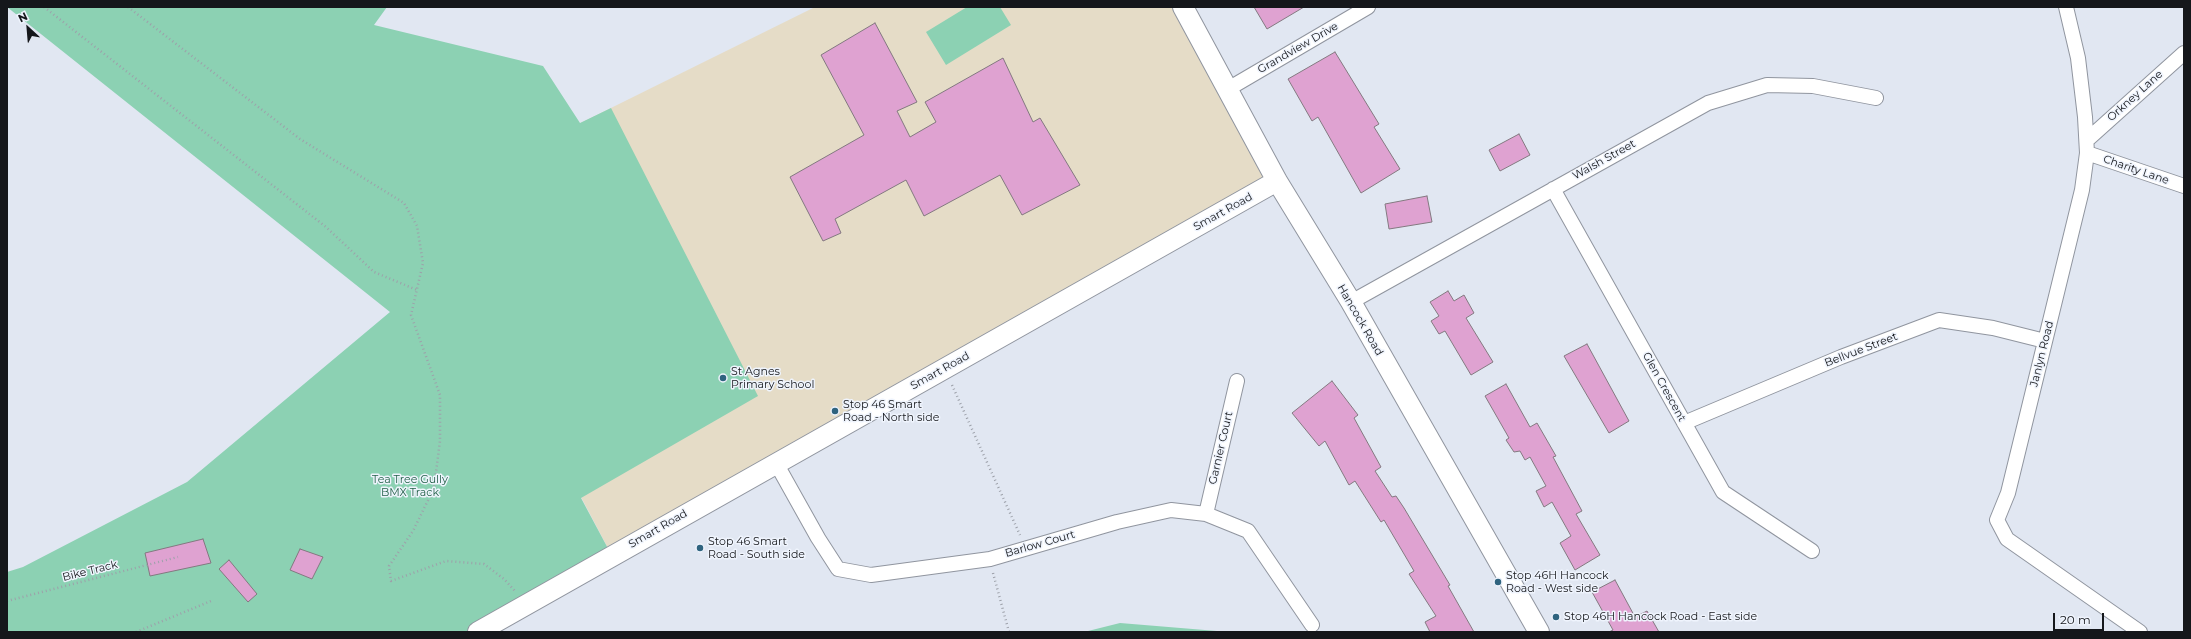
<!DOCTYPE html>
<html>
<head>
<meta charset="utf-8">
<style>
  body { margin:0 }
  #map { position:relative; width:2191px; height:639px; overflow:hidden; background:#e1e7f2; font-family:Montserrat,sans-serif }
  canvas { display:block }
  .frame { position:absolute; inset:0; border:8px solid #15171b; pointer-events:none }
  .north { position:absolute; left:8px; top:8px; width:40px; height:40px; -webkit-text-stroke:3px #eff4fd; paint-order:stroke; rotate:334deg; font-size:11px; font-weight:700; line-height:16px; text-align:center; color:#15171b }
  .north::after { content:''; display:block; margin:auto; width:14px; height:18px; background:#15171b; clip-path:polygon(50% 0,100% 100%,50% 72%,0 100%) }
  .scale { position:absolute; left:2053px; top:613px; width:51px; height:18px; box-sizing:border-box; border:2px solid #15171b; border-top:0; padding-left:5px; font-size:12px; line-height:14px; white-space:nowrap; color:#15171b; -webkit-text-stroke:3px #eff4fd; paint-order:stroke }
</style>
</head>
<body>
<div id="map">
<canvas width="2191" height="639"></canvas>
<div class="frame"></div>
<div class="north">N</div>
<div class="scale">20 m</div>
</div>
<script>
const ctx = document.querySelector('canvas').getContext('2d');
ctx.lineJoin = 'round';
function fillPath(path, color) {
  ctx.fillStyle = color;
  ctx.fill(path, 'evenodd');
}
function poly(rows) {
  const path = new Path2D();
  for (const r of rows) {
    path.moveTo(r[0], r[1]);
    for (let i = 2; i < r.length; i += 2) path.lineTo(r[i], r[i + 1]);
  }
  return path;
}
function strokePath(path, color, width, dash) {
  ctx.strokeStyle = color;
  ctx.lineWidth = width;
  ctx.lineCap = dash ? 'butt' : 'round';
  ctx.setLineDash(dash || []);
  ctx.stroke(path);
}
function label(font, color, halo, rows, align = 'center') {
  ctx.font = font + ' Montserrat,sans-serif';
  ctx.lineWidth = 3;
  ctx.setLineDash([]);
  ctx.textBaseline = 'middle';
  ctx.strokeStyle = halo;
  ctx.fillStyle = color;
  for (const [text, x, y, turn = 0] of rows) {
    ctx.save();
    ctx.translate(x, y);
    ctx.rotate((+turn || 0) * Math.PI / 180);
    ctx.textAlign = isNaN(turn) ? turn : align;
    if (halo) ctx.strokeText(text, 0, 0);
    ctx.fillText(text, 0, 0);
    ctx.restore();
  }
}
fillPath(poly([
  [815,7,1183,7,1277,181,612,556,425,200]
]), '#e5dcc7');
fillPath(poly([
  [7,7,387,7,374,25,543,66,580,123,611,108,758,396,581,498,612,556,478,632,7,632,7,572,23,567,187,482,390,312],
  [967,7,1000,7,1011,25,946,65,926,32],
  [1120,623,1229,632,1084,632]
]), '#8cd1b3');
const building = poly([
  [1254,7,1304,7,1267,29,1254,7],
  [875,23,917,102,897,111,910,137,936,122,925,102,1003,58,1033,122,1040,118,1080,185,1022,215,1000,175,924,216,906,180,835,219,841,233,823,241,790,177,864,135,821,55,875,23],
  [1335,52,1379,124,1374,127,1400,169,1361,193,1318,117,1312,121,1288,79,1335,52],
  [1519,134,1530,155,1500,171,1489,150,1519,134],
  [1427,196,1432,222,1389,229,1385,204,1427,196],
  [1448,291,1454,301,1464,295,1474,313,1466,318,1493,362,1471,375,1445,331,1439,334,1431,321,1439,316,1430,302,1448,291],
  [1587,344,1629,421,1609,433,1564,356,1587,344],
  [1332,381,1358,415,1354,418,1381,467,1375,471,1392,497,1396,496,1404,508,1450,585,1448,586,1474,632,1430,632,1425,622,1436,616,1409,574,1414,571,1384,520,1381,522,1355,481,1349,485,1325,441,1319,446,1292,413,1332,381],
  [1506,384,1530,427,1537,423,1556,456,1553,457,1582,511,1576,514,1600,555,1575,570,1560,543,1571,536,1552,502,1544,507,1536,491,1546,486,1530,457,1525,460,1520,451,1514,452,1506,440,1509,438,1485,396,1506,384],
  [203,539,211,563,150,576,145,553,203,539],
  [300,549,323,557,312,579,290,570,300,549],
  [229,560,257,594,248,602,219,569,229,560],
  [1615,580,1635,617,1647,611,1659,632,1609,632,1613,630,1592,592,1615,580]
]);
fillPath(building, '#dfa2d1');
strokePath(building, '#837980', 1);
const minor = poly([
  [2066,7,2078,58,2085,117,2087,153,2082,190,2008,493,1997,520,2007,539,2140,632],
  [1228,89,1368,7],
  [2087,140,2184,53],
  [2087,153,2184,186],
  [1553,189,1723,492,1812,551],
  [1351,302,1708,103,1767,85,1813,86,1876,98],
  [1684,423,1841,357,1939,320,1993,328,2045,341],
  [776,463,818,538,838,569,871,575,990,559,1117,522,1171,510,1206,514,1248,531,1312,625],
  [1206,514,1237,381]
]);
const secondary = poly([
  [1183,7,1277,181,1351,302,1539,632],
  [478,632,1277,181]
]);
strokePath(minor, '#90959f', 16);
strokePath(secondary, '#90959f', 22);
strokePath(poly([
  [44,7,326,227,374,272,417,290],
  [128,7,300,139,404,203,417,226,423,263,411,315,440,395,440,441,434,488,413,531,389,566,391,581,446,561,484,564,504,579,515,591],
  [952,385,1020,535],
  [993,573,1009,632],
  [7,601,178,557],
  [136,632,211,601]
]), '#9da1aa', 2.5, [1, 3]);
strokePath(minor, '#fff', 14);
strokePath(secondary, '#fff', 20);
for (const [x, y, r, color] of [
  [723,378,4,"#2f637f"],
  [835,411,4,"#2f637f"],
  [700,548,4,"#2f637f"],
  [1498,582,4,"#2f637f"],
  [1556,617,4,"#2f637f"]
]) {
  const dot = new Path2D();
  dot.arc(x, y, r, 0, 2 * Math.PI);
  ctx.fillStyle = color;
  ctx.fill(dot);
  strokePath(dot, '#eff4fd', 1.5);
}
label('11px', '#15171b', '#eff4fd', [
  ["Grandview Drive",1298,48,-30],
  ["Orkney Lane",2135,96,-42],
  ["Walsh Street",1604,160,-29],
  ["Charity Lane",2136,170,19],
  ["Smart Road",1223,212,-29],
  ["Hancock Road",1360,320,60],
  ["Bellvue Street",1861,350,-21],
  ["Janlyn Road",2042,354,-76],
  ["Smart Road",940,371,-29],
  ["Glen Crescent",1664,387,61],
  ["Garnier Court",1221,448,-77],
  ["Smart Road",658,529,-30],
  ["Barlow Court",1040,544,-16],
  ["Bike Track",90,571,-14]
]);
label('11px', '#15171b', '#eff4fd', [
  ["St Agnes",731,372],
  ["Primary School",731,385],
  ["Stop 46 Smart",843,405],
  ["Road - North side",843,418],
  ["Stop 46 Smart",708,542],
  ["Road - South side",708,555],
  ["Stop 46H Hancock",1506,576],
  ["Road - West side",1506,589],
  ["Stop 46H Hancock Road - East side",1564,617]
], 'left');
label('11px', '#236149', '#eff4fd', [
  ["Tea Tree Gully",410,480],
  ["BMX Track",410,493]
]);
</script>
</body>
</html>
